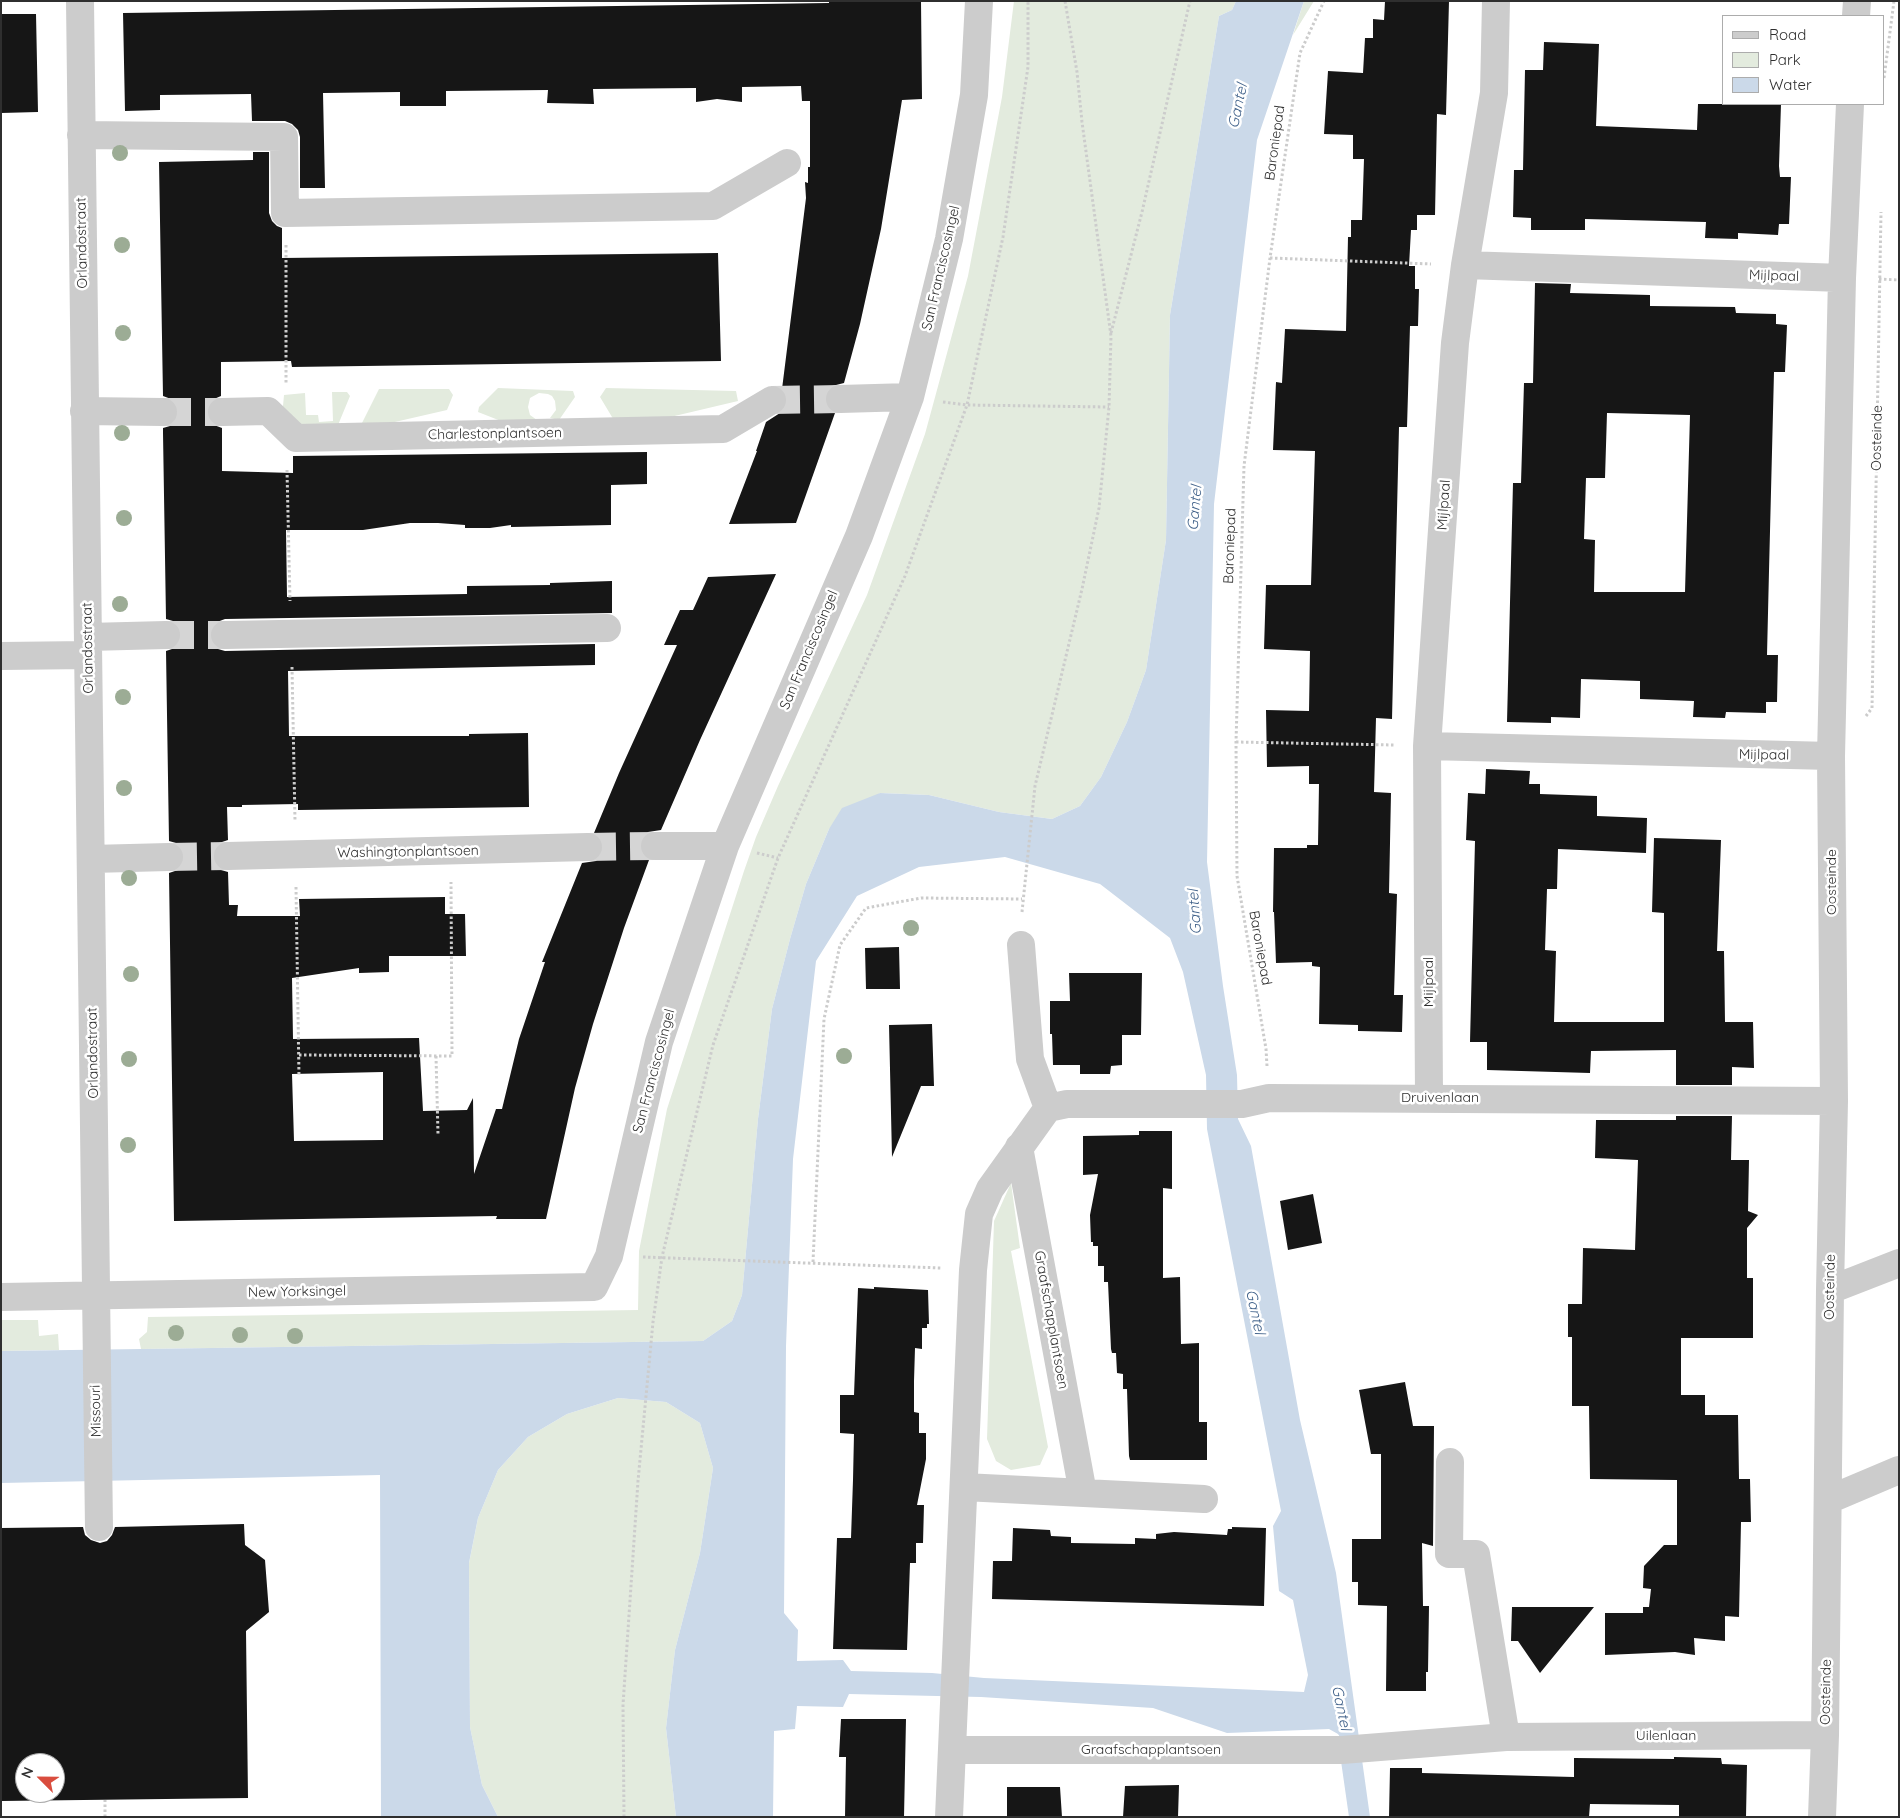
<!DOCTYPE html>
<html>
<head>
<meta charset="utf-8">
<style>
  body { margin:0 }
  #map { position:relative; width:1900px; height:1818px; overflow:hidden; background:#fff; font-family:Quicksand,sans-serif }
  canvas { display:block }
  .frame { position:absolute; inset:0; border:2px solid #2f2f2f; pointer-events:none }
  .legend { position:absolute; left:1722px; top:15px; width:162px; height:90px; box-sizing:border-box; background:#fff; border:1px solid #acacac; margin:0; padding:6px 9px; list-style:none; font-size:15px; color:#2f2f2f }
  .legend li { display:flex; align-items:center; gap:10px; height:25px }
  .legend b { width:25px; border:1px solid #acacac }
  .north { position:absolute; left:15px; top:1753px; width:50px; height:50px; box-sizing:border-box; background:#fff; border:1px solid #acacac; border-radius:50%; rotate:293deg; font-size:14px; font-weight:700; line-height:20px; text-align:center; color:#2f2f2f }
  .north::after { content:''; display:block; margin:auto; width:18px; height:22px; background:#d94d3e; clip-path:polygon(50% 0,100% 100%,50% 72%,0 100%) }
</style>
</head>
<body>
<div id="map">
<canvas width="1900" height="1818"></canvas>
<div class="frame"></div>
<ul class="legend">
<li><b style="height:6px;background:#ccc"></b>Road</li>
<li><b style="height:14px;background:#e3ebde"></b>Park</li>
<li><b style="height:14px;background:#cbd9e9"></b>Water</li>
</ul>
<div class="north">N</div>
</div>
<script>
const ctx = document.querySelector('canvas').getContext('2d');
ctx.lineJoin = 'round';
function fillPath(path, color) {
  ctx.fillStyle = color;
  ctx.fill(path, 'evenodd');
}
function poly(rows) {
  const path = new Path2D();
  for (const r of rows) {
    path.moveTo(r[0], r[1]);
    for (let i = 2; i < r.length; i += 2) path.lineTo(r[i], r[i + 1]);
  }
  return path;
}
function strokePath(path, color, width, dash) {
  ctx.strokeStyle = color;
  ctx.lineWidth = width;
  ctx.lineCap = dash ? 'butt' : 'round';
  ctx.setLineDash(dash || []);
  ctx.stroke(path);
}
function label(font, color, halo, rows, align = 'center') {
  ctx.font = font + ' Quicksand,sans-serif';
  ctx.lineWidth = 5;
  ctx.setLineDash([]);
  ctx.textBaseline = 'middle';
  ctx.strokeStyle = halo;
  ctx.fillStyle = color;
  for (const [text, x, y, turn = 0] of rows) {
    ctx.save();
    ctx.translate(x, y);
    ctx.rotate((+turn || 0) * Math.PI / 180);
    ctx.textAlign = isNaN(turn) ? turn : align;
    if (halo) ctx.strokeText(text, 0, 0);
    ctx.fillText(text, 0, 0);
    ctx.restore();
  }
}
fillPath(poly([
  [1014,1,1236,1,1232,10,1219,16,1170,315,1166,540,1146,670,1127,722,1101,777,1080,806,1052,819,999,812,929,795,880,793,829,829,806,884,790,939,772,1009,758,1119,742,1295,732,1321,703,1341,141,1349,139,1339,147,1332,148,1317,638,1310,639,1251,667,1109,744,871,756,837,778,786,867,595,925,434,968,276,1002,97],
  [1304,1,1314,1,1293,35],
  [498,388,573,391,575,397,559,420,550,418,556,410,555,401,552,396,548,394,539,393,530,398,528,407,530,415,537,420,506,423,478,412,479,407],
  [606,388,736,391,738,401,645,423,615,422,600,397],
  [379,389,449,389,453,395,447,410,373,427,362,423],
  [332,392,347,392,350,396,338,425,292,427,282,417,284,395,305,393,306,415,318,415,319,422,333,421],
  [1011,1183,1020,1248,1011,1251,1048,1447,1040,1465,1011,1470,996,1461,987,1439,994,1221],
  [1,1320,38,1320,39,1336,58,1334,59,1350,1,1351],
  [618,1398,666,1402,700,1423,713,1468,700,1553,675,1650,666,1728,676,1817,498,1817,482,1785,470,1727,469,1563,478,1518,498,1470,528,1437,567,1414]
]), '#e3ebde');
fillPath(poly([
  [1236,1,1304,1,1257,140,1214,504,1207,862,1223,986,1237,1075,1238,1119,1251,1146,1300,1420,1336,1573,1370,1817,1349,1817,1341,1761,1342,1740,1338,1734,1329,1729,1227,1733,1153,1708,981,1697,849,1694,843,1707,797,1706,795,1729,774,1731,773,1817,676,1817,666,1728,675,1650,700,1553,713,1468,700,1423,666,1402,618,1398,567,1414,528,1437,498,1470,478,1518,469,1563,470,1727,482,1785,498,1817,381,1817,380,1475,1,1483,1,1351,703,1341,732,1321,742,1295,758,1119,772,1009,790,939,806,884,829,829,842,808,880,793,929,795,999,812,1052,819,1080,806,1101,777,1127,722,1146,670,1166,540,1170,315,1219,16,1232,10],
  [1005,857,1100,884,1170,938,1183,972,1206,1075,1207,1129,1281,1511,1273,1526,1279,1591,1293,1600,1308,1675,1304,1692,984,1678,932,1673,851,1671,843,1660,797,1661,798,1630,784,1613,786,1346,793,1159,816,961,857,896,919,867]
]), '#cbd9e9');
fillPath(poly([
  [829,1,921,1,922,99,902,100,881,229,860,324,844,383,832,386,826,392,824,400,826,407,835,413,796,523,729,524,757,451,756,451,766,422,780,413,785,408,788,400,786,392,782,389,806,198,805,182,808,183,808,167,810,167,810,101,802,101,801,86,742,87,742,102,717,99,696,102,696,88,593,89,594,104,547,103,548,90,446,91,446,106,400,106,400,92,323,93,325,188,300,188,300,137,298,130,292,124,285,121,252,121,251,94,160,95,160,110,125,111,123,13,829,3],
  [1385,1,1449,1,1446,115,1437,114,1435,215,1417,215,1417,230,1411,230,1409,266,1415,266,1415,289,1419,289,1418,326,1410,326,1407,427,1399,427,1392,719,1376,718,1374,792,1391,793,1389,893,1397,894,1394,995,1403,995,1402,1032,1358,1031,1358,1025,1319,1024,1320,967,1312,966,1312,962,1276,963,1274,912,1273,912,1274,848,1307,848,1307,845,1318,845,1319,784,1309,784,1309,766,1267,767,1266,710,1309,711,1310,651,1264,649,1266,585,1311,585,1315,451,1273,450,1276,382,1282,383,1285,329,1346,331,1348,237,1351,237,1351,220,1362,220,1364,159,1353,159,1353,135,1324,134,1328,71,1363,73,1365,38,1373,38,1373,19,1384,20],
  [1,14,36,14,38,112,1,113],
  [1544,42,1599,44,1596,126,1697,130,1698,104,1781,104,1779,166,1780,177,1791,177,1789,224,1779,224,1778,235,1738,233,1738,239,1705,238,1706,222,1585,219,1585,230,1531,230,1531,218,1513,217,1514,170,1523,170,1525,70,1543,70],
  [253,152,269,152,269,213,272,221,277,226,282,228,282,258,718,253,721,361,292,367,291,361,221,362,221,396,214,399,209,404,206,412,209,420,214,425,222,428,222,471,293,473,293,456,647,452,647,484,611,485,611,525,511,527,511,525,490,528,465,528,465,525,438,523,410,523,363,530,286,530,287,597,467,594,467,586,550,585,550,583,612,581,612,613,225,619,217,622,212,627,209,635,212,643,218,649,225,651,595,644,595,665,288,671,289,736,469,736,469,734,528,733,529,807,298,810,298,804,242,805,242,807,227,807,228,840,219,843,215,848,212,856,215,865,221,870,228,872,229,905,238,905,237,916,300,916,299,899,445,897,445,914,465,914,466,956,389,956,389,972,359,973,359,968,292,978,293,1039,419,1038,423,1111,467,1110,473,1098,474,1174,496,1109,502,1109,519,1039,545,962,542,962,582,863,596,861,602,854,604,846,602,839,594,833,619,773,677,645,664,645,680,610,693,610,708,577,776,574,700,740,661,830,648,832,641,839,639,846,641,853,649,860,624,928,593,1024,575,1088,546,1219,496,1219,497,1216,174,1221,169,873,178,870,182,865,185,857,182,848,176,843,169,841,166,651,175,648,179,643,182,635,179,626,173,621,166,619,163,433,163,428,170,426,176,420,179,412,176,404,171,399,163,396,159,162,253,160],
  [383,1072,383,1140,294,1141,292,1074],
  [1535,283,1571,284,1570,293,1650,295,1650,306,1735,307,1736,313,1776,314,1776,324,1787,325,1785,372,1774,372,1769,571,1767,655,1778,655,1777,702,1766,702,1766,713,1726,712,1725,718,1693,717,1694,701,1640,699,1640,681,1581,679,1580,718,1551,717,1551,723,1507,722,1513,483,1521,483,1524,383,1533,383],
  [1607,413,1690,415,1685,592,1594,592,1595,540,1584,539,1586,478,1605,478],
  [1486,769,1530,771,1529,784,1540,784,1540,794,1597,796,1597,816,1647,818,1646,853,1558,849,1557,889,1547,889,1545,950,1556,951,1554,1022,1664,1022,1664,913,1652,912,1654,838,1721,840,1717,951,1724,951,1725,1022,1753,1022,1754,1068,1732,1067,1732,1085,1676,1085,1676,1050,1591,1051,1590,1073,1487,1070,1487,1042,1470,1042,1475,841,1466,840,1468,793,1485,794],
  [899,947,900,989,866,989,865,948],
  [1069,973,1142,973,1141,1035,1122,1035,1122,1065,1111,1066,1110,1074,1080,1074,1080,1065,1053,1065,1052,1034,1050,1034,1050,1001,1070,1001],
  [932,1024,934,1086,921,1086,892,1157,889,1025],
  [1676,1116,1732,1116,1731,1160,1749,1160,1748,1211,1758,1215,1747,1228,1747,1278,1753,1278,1753,1338,1681,1338,1681,1395,1705,1395,1705,1415,1738,1415,1739,1479,1750,1479,1751,1522,1741,1522,1739,1617,1725,1616,1725,1641,1694,1638,1695,1655,1675,1652,1605,1655,1605,1613,1643,1613,1643,1607,1649,1607,1651,1589,1643,1588,1644,1566,1664,1545,1677,1545,1677,1480,1590,1479,1589,1406,1572,1406,1572,1337,1568,1337,1568,1304,1582,1304,1583,1248,1635,1250,1638,1160,1595,1158,1596,1120,1676,1120],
  [1139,1131,1172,1131,1172,1189,1163,1188,1163,1278,1180,1277,1181,1344,1199,1343,1199,1422,1207,1422,1207,1460,1130,1460,1129,1456,1127,1389,1123,1389,1123,1374,1117,1373,1116,1353,1112,1353,1111,1349,1108,1282,1104,1282,1104,1266,1098,1266,1098,1246,1093,1246,1093,1242,1091,1242,1090,1215,1098,1174,1083,1175,1083,1136,1139,1135],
  [1313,1194,1322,1243,1288,1250,1280,1201],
  [874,1287,928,1290,929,1324,927,1324,927,1328,922,1328,922,1349,915,1348,914,1381,914,1412,919,1413,919,1433,926,1433,926,1459,917,1505,924,1505,923,1543,916,1543,916,1563,910,1563,907,1650,833,1649,837,1538,851,1538,853,1480,854,1434,840,1433,840,1395,854,1395,858,1288,874,1289],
  [1405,1382,1413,1426,1434,1426,1433,1546,1422,1543,1423,1606,1429,1606,1428,1672,1426,1672,1426,1691,1386,1691,1387,1606,1358,1605,1358,1582,1352,1582,1352,1539,1381,1539,1381,1454,1371,1454,1359,1390],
  [244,1524,245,1545,265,1560,269,1612,246,1631,248,1798,1,1801,1,1528,83,1527,85,1535,91,1540,100,1543,107,1541,112,1535,115,1527],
  [25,1763,55,1763,55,1793,25,1793],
  [1232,1527,1266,1528,1264,1606,992,1599,993,1561,1012,1561,1013,1528,1050,1530,1051,1536,1071,1537,1071,1543,1135,1544,1135,1538,1156,1539,1156,1534,1174,1532,1227,1535,1228,1529,1232,1529],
  [1512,1607,1594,1607,1540,1673,1518,1641,1511,1641],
  [841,1719,906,1719,904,1817,845,1817,846,1757,839,1757],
  [1674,1757,1721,1758,1722,1764,1747,1765,1746,1817,1679,1817,1679,1805,1590,1804,1589,1817,1389,1817,1390,1768,1422,1768,1422,1773,1574,1777,1574,1758,1674,1759],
  [1179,1785,1178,1817,1123,1817,1125,1786],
  [1007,1787,1060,1787,1062,1817,1007,1817]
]), '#161616');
strokePath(poly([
  [772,400,840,399],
  [163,412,222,412],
  [166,635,225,635],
  [588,847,655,846],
  [169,857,228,856]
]), '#d5d5d5', 28, [28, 14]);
strokePath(poly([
  [1884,78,1894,1],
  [286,245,286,383],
  [1270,258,1431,264],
  [1879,279,1899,280],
  [1111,333,1142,212,1190,1],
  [943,402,967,405,1109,407],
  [287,470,290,601],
  [292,667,295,821],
  [1866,716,1872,708,1881,212],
  [1236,742,1394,745],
  [757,853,778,858],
  [296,887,299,1077],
  [1022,912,1035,786,1082,589,1099,508,1109,407,1111,336,1082,122,1077,72,1065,1],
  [299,1055,452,1056,451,882],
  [436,1056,438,1134],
  [1267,1066,1266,1049,1237,876,1236,742,1244,466,1270,258,1300,53,1324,1],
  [643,1257,941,1268],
  [813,1262,824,1019,840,945,866,908,921,898,1022,899],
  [105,1817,105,1800],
  [624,1817,623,1705,638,1481,653,1322,662,1257,713,1045,778,858,905,576,967,405,1003,237,1028,67,1028,1]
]), '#ccc', 3, [2.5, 2.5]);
strokePath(poly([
  [80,1,99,1527],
  [1856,16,1857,1],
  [81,135,284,137,285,213,713,206,787,163],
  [1465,265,1842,278],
  [840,399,910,397],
  [84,411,163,412],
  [222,412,268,411,296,438,723,429,772,400],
  [225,635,607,628],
  [88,637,166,635],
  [1,656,88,655],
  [1427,746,1831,756],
  [655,846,725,846],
  [228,856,588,847],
  [91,859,169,857],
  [1021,945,1030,1059,1048,1108],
  [1429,1098,1427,746,1455,343,1465,265,1494,93,1496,1],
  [1048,1108,1067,1104,1242,1104,1269,1098,1834,1101],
  [1019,1147,1083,1493],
  [1830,1290,1899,1263],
  [1,1297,594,1287,609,1256,659,1042,725,846,859,536,910,397,949,239,974,95,979,1],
  [1450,1462,1449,1554,1476,1554,1506,1737],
  [964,1487,1204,1499],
  [1828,1500,1899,1470],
  [952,1750,1342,1750,1506,1737,1825,1735],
  [949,1817,973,1270,979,1214,990,1189,1048,1108],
  [1822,1817,1825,1735,1830,1290,1834,1101,1831,756,1842,278,1850,104]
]), '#ccc', 28);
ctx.fillStyle = '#9cac95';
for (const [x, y] of [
  [120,153],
  [122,245],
  [123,333],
  [122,433],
  [124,518],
  [120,604],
  [123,697],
  [124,788],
  [129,878],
  [911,928],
  [131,974],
  [844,1056],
  [129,1059],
  [128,1145],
  [176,1333],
  [240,1335],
  [295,1336]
]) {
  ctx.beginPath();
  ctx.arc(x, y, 8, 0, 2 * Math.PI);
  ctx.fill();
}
label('14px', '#2f2f2f', '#fff', [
  ["Baroniepad",1275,143,-82],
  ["Orlandostraat",82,243,-91],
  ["San Franciscosingel",941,268,-77],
  ["Mijlpaal",1774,276,2],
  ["Charlestonplantsoen",495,434,-1],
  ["Oosteinde",1877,438,-89],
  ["Mijlpaal",1444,505,-86],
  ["Baroniepad",1230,546,-88],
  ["Orlandostraat",88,648,-91],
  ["San Franciscosingel",809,650,-67],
  ["Mijlpaal",1764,755,1],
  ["Washingtonplantsoen",408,852,-1],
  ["Oosteinde",1832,882,-90],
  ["Baroniepad",1260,948,80],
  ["Mijlpaal",1429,982,-90],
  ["Orlandostraat",93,1053,-91],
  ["San Franciscosingel",654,1071,-75],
  ["Druivenlaan",1440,1098],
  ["Oosteinde",1830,1287,-89],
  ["New Yorksingel",297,1292,-1],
  ["Graafschapplantsoen",1051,1320,80],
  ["Missouri",96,1411,-91],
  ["Oosteinde",1826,1692,-89],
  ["Uilenlaan",1666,1736],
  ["Graafschapplantsoen",1151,1750]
]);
label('italic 15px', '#42638b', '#fff', [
  ["Gantel",1238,106,-78],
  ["Gantel",1195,508,-85],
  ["Gantel",1195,912,-94],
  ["Gantel",1255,1312,78],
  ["Gantel",1341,1708,78]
]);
</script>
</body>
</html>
